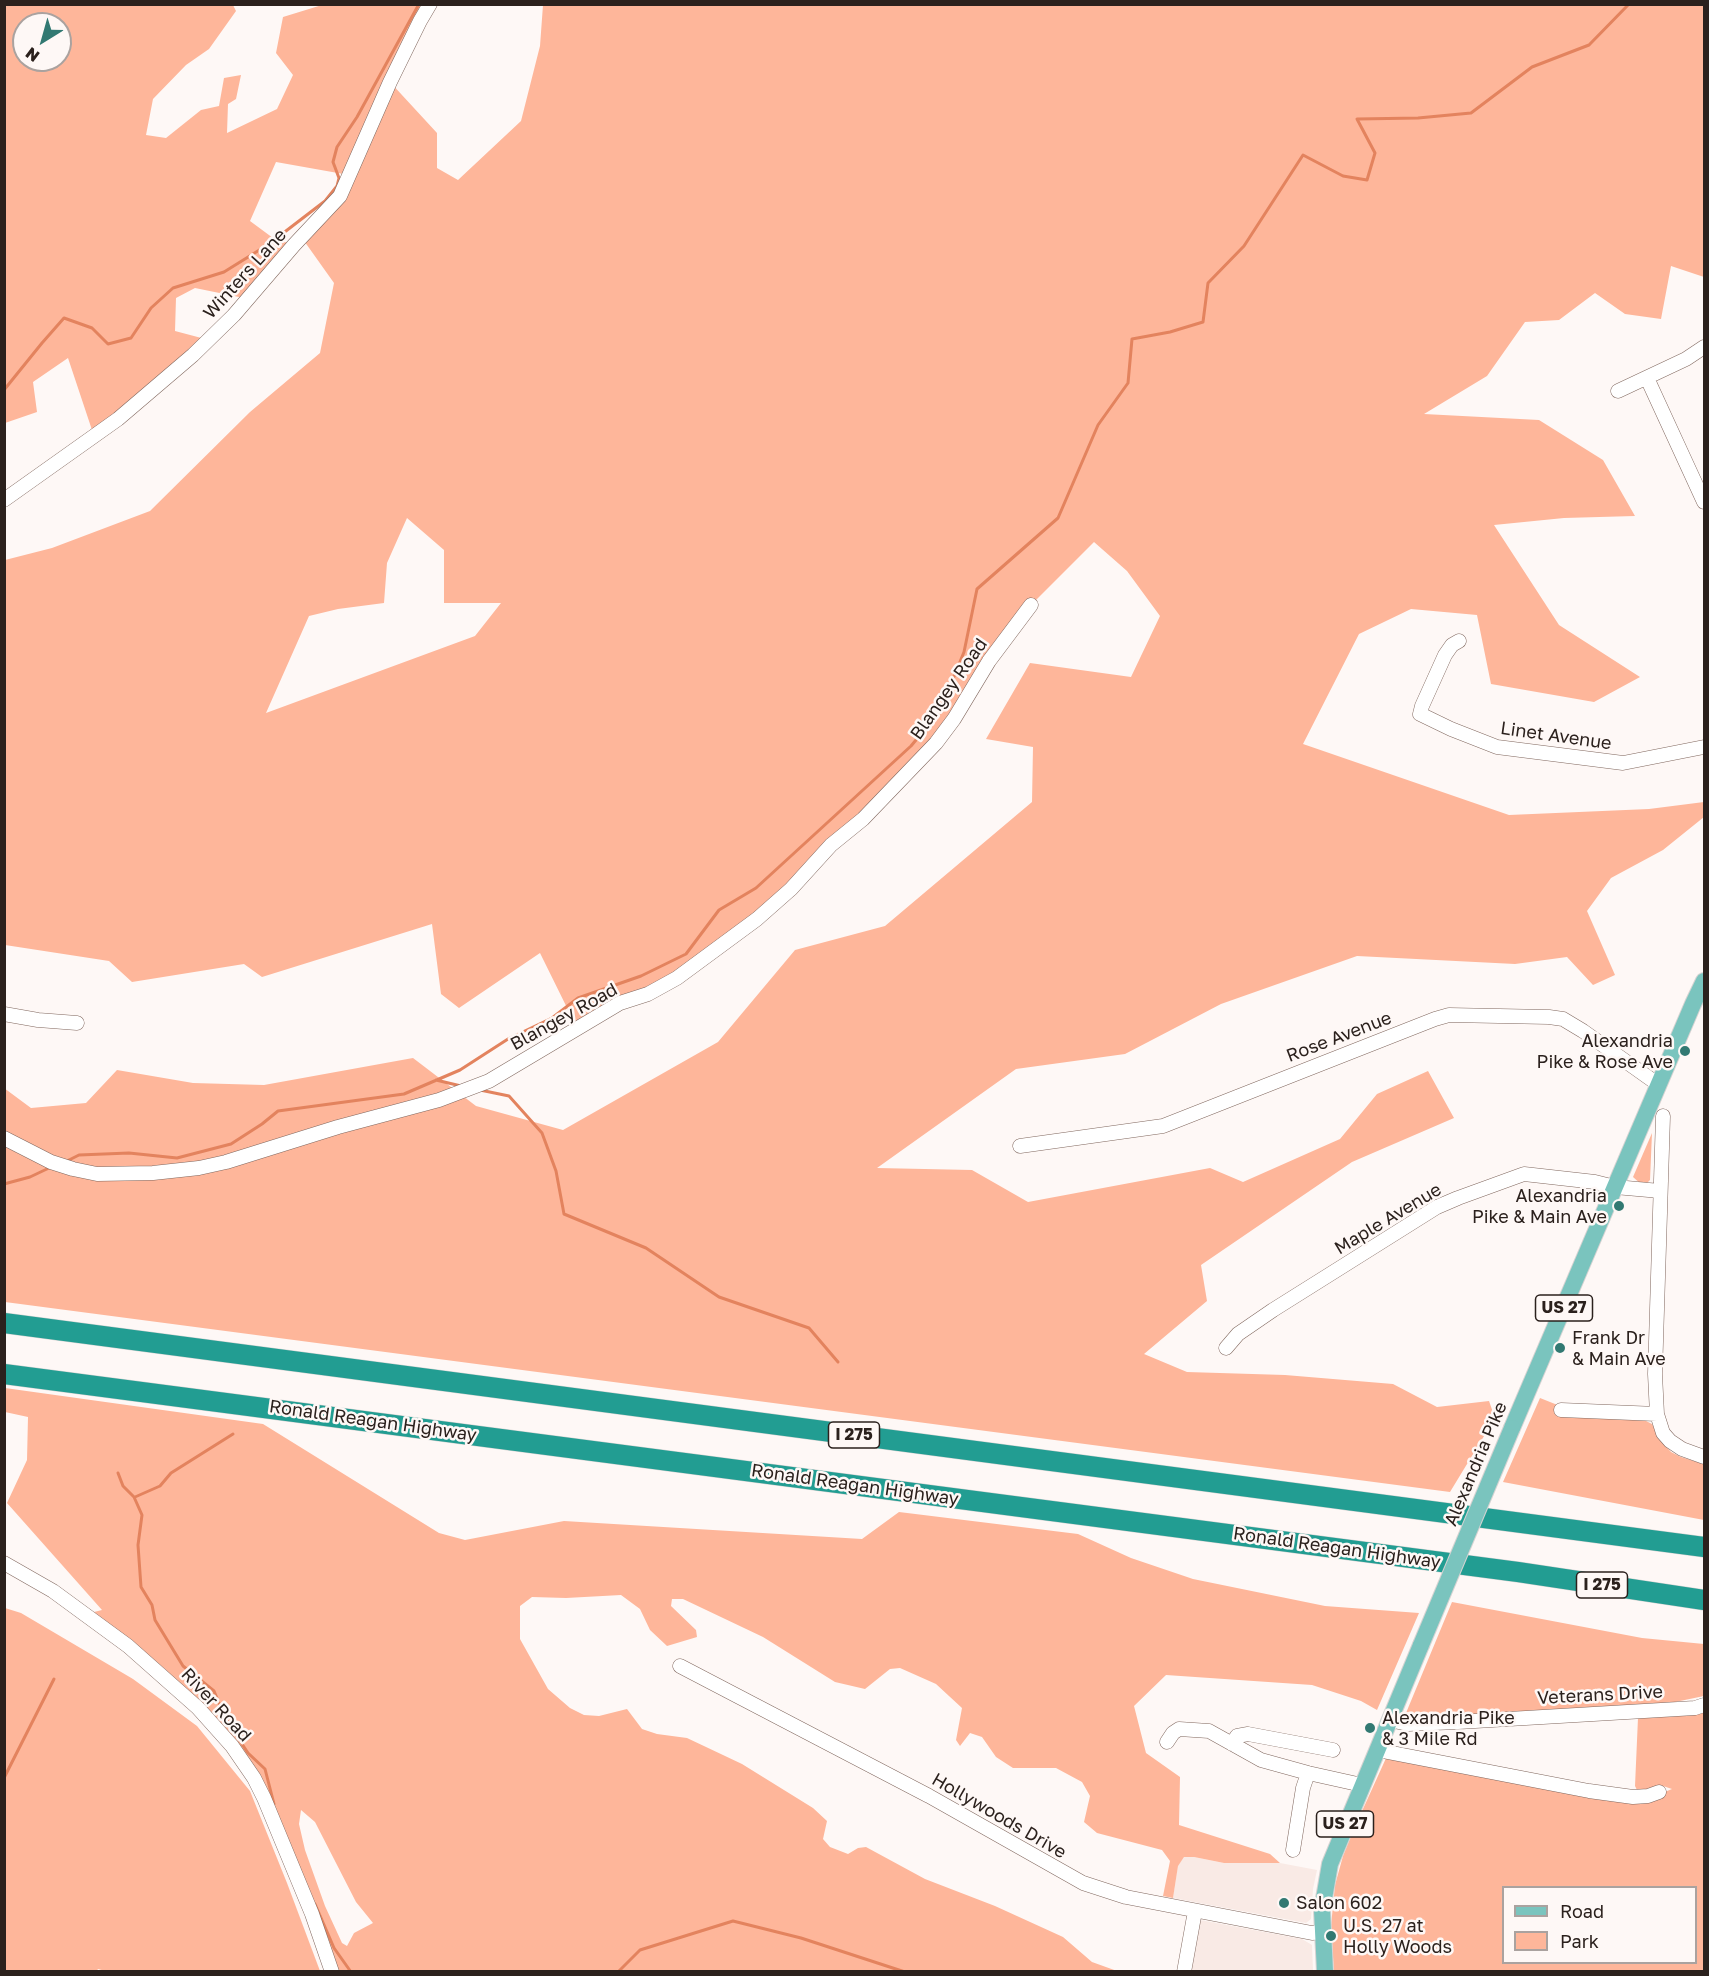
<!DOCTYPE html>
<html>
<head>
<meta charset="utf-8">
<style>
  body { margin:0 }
  #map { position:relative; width:1709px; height:1976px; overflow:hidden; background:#fef8f6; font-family:"Golos Text",sans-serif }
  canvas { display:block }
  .frame { position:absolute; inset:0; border:6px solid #2b211d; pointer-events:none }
  .legend { position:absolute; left:1502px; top:1886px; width:195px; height:78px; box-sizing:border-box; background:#fef8f6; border:2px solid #aaa29f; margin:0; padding:8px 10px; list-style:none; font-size:18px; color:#2b211d }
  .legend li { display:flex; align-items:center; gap:12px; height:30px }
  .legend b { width:30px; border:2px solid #aaa29f }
  .north { position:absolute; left:12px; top:12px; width:60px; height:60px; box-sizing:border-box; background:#fef8f6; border:2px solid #aaa29f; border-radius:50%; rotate:217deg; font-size:16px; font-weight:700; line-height:24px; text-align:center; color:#2b211d }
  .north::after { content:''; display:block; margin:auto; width:21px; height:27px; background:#327972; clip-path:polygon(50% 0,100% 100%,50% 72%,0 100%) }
</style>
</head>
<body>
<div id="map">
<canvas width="1709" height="1976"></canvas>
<div class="frame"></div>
<ul class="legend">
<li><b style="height:8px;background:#7ac4be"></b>Road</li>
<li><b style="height:16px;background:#feb69a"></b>Park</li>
</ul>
<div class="north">N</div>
</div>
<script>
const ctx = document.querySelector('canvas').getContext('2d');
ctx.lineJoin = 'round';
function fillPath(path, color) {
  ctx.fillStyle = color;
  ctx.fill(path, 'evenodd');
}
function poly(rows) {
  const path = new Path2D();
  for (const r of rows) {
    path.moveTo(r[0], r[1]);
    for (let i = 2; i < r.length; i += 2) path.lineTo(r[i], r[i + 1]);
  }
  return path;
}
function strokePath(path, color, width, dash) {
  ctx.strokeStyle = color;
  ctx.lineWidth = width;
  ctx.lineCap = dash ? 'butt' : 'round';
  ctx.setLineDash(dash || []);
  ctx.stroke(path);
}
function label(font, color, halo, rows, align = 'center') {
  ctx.font = font + ' "Golos Text",sans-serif';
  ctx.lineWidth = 5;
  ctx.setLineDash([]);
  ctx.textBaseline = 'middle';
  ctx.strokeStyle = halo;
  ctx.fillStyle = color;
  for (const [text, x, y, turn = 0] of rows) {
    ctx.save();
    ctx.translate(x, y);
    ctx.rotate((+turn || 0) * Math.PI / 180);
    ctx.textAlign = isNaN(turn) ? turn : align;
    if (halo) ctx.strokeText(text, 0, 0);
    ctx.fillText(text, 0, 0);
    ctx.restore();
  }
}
fillPath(poly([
  [1184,1857,1194,1857,1224,1863,1280,1863,1317,1870,1313,1889,1311,1919,1306,1923,1173,1898,1178,1865],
  [1200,1920,1302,1939,1312,1945,1313,1971,1189,1972]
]), '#f9eae5');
fillPath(poly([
  [5,5,233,5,236,11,209,49,186,65,153,99,146,135,166,138,201,110,219,106,224,78,241,75,236,99,228,104,227,133,277,109,293,75,276,53,283,17,322,5,430,5,390,82,437,133,437,168,458,180,521,121,540,46,543,5,1704,5,1704,277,1671,266,1661,319,1625,314,1595,293,1559,320,1525,322,1487,376,1424,414,1539,420,1603,460,1635,516,1564,518,1494,525,1559,625,1640,677,1594,702,1491,684,1477,615,1411,609,1359,634,1303,744,1509,815,1649,809,1704,802,1704,817,1663,850,1611,878,1587,911,1615,975,1593,985,1567,957,1515,964,1357,956,1221,1004,1125,1054,1016,1069,877,1168,972,1170,1028,1202,1210,1168,1243,1182,1340,1139,1377,1094,1428,1071,1454,1118,1352,1162,1201,1265,1207,1301,1144,1354,1187,1372,1285,1375,1393,1384,1437,1407,1489,1401,1495,1418,1450,1492,5,1302,4,1088,31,1108,86,1103,117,1070,193,1083,264,1085,413,1058,476,1106,563,1130,718,1042,795,950,885,926,1032,802,1033,747,986,739,1030,663,1131,677,1160,616,1127,571,1094,542,1031,605,975,683,890,791,696,966,577,1028,540,953,459,1008,441,994,432,924,262,977,244,964,132,982,109,961,5,945,5,560,52,548,150,511,250,412,320,353,334,283,302,238,349,175,276,162,250,221,273,238,294,245,247,301,239,297,195,288,176,298,175,331,209,340,94,436,68,358,33,382,37,412,5,423],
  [24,24,60,24,60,60,24,60],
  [407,518,444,550,444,603,501,603,475,636,266,713,309,616,338,609,384,603,387,563],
  [1652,1133,1650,1180,1646,1184,1642,1185,1633,1177],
  [5,1388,263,1424,439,1533,465,1540,564,1521,862,1539,899,1512,1078,1534,1131,1558,1193,1579,1325,1606,1419,1613,1377,1710,1361,1701,1312,1685,1166,1675,1134,1706,1146,1753,1180,1777,1179,1825,1270,1854,1280,1863,1224,1863,1194,1857,1184,1857,1178,1866,1173,1898,1163,1896,1170,1861,1162,1850,1097,1833,1084,1822,1090,1796,1082,1782,1056,1768,1013,1768,996,1757,982,1737,970,1733,960,1746,956,1740,962,1708,936,1684,900,1668,890,1669,865,1689,835,1682,763,1637,683,1599,672,1599,671,1606,696,1630,697,1637,667,1646,650,1630,640,1609,621,1595,566,1598,532,1597,520,1606,520,1639,548,1689,570,1708,584,1715,599,1716,627,1709,642,1729,657,1734,687,1738,742,1764,813,1808,827,1821,823,1839,830,1847,848,1854,858,1848,866,1847,925,1879,995,1906,1063,1937,1092,1962,1117,1971,337,1971,250,1761,226,1729,165,1669,94,1612,102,1610,7,1503,27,1460,28,1417,5,1412],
  [301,1810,315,1822,356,1902,373,1923,354,1933,347,1946,342,1943,325,1906,305,1850,299,1824],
  [1540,1398,1560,1406,1644,1420,1652,1424,1661,1441,1671,1452,1681,1457,1704,1464,1704,1520,1503,1482],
  [1452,1602,1642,1638,1704,1644,1704,1696,1651,1707,1414,1720,1407,1716,1406,1713],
  [5,1608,21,1613,133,1679,197,1726,250,1791,287,1883,320,1971,109,1972,98,1969,96,1972,5,1971],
  [1704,1710,1704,1971,1334,1972,1331,1926,1335,1885,1343,1856,1353,1831,1387,1756,1650,1798,1672,1789,1663,1786,1638,1792,1635,1786,1638,1718],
  [1504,1888,1696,1888,1696,1962,1504,1962]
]), '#feb69a');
strokePath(poly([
  [4,390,42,343,64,318,92,328,108,344,131,338,151,308,173,288,224,272,269,244,325,201,337,186,339,178,333,162,337,147,357,117,419,4],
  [436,1080,461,1086],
  [480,1090,509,1096,542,1133,556,1171,564,1214,646,1248,719,1297,809,1328,838,1362],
  [67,1161,79,1155,129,1153,177,1158,231,1144,262,1124,278,1111,404,1094,460,1070,508,1039,552,1018,578,998,641,976,686,954,719,910,756,888,911,746,940,711,964,652,977,589,1058,518,1098,425,1128,383,1132,339,1170,332,1203,322,1208,283,1244,246,1303,155,1343,176,1367,180,1375,153,1357,119,1418,118,1471,113,1532,67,1589,45,1629,4],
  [4,1184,30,1177,49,1168],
  [118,1473,123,1486,134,1497,142,1515,138,1545,141,1587,152,1605,155,1620,183,1666,214,1691,223,1713,236,1735,248,1753,265,1769,274,1804],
  [135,1497,160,1486,171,1473,233,1434],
  [4,1778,54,1679],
  [315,1904,334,1948,351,1972],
  [618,1972,640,1950,733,1921,801,1938,905,1972]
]), '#e3835e', 3);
const minor = poly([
  [1647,378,1704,502],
  [1618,391,1686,359,1704,347],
  [4,500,118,419,193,355,234,315,294,245,340,196,390,82,420,21,430,4],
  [1459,641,1452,645,1445,655,1422,706,1420,714,1451,729,1497,747,1623,763,1704,747],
  [4,1014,38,1020,77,1023],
  [1663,1116,1655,1374,1657,1414,1663,1433,1670,1441,1682,1449,1704,1457],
  [4,1138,51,1162,73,1169,97,1174,153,1173,199,1168,226,1162,338,1127,439,1100,489,1081,620,1003,648,994,677,978,757,919,791,889,831,845,863,819,936,743,954,719,989,661,1031,605],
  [1020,1146,1163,1126,1435,1019,1449,1015,1549,1017,1563,1019,1583,1031,1659,1085],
  [1226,1348,1238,1334,1273,1310,1437,1207,1458,1198,1524,1174,1595,1182,1615,1187,1660,1191],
  [1561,1410,1657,1414],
  [4,1563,53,1591,128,1646,198,1708,232,1746,254,1778,264,1798,312,1914,332,1972],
  [680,1666,929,1796,1083,1883,1126,1897,1312,1933,1322,1932],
  [1389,1720,1408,1724,1458,1722,1695,1708,1704,1705],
  [1167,1742,1173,1733,1179,1729,1209,1731,1261,1760,1308,1773,1362,1785],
  [1232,1744,1237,1736,1248,1734,1333,1750],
  [1377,1750,1589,1791,1633,1797,1648,1796,1659,1792],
  [1293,1850,1303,1788,1308,1773],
  [1184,1972,1195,1911]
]);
const major = poly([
  [1512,1428,1693,1004,1704,981],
  [1325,1972,1322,1910,1330,1864,1421,1645]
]);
const highway = poly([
  [4,1323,1704,1547],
  [4,1374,1518,1572,1704,1600]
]);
strokePath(minor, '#81685f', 15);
strokePath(major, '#d5d3d2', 18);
strokePath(highway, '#d5d3d2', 21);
strokePath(minor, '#fff', 14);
strokePath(major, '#7ac4be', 16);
strokePath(highway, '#229d92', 20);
const majorBridge = poly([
  [1421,1645,1512,1428]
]);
strokePath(majorBridge, '#d5d3d2', 18, []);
strokePath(majorBridge, '#7ac4be', 16);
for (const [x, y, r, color] of [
  [1685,1051,6,"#327972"],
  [1619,1206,6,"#327972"],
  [1560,1348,6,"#327972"],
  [1370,1728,6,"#327972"],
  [1284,1903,6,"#327972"],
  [1331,1936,6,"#327972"]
]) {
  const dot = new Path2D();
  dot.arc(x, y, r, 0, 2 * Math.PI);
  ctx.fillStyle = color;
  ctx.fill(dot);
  strokePath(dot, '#fef8f6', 2);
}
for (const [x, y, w] of [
  [1564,1308,57],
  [854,1435,51],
  [1602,1585,51],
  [1345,1824,57]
]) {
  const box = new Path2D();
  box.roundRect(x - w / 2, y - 13, w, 26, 4.5);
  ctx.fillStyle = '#fef8f6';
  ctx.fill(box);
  strokePath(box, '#2b211d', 1.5);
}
label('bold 16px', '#2b211d', null, [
  ["US 27",1564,1308],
  ["I 275",854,1435],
  ["I 275",1602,1585],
  ["US 27",1345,1824]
]);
label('18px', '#2b211d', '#fef8f6', [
  ["Winters Lane",245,274,-48],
  ["Blangey Road",949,689,-55],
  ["Linet Avenue",1556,736,8],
  ["Blangey Road",564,1017,-29],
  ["Rose Avenue",1339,1037,-21],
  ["Maple Avenue",1388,1219,-31],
  ["Ronald Reagan Highway",373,1421,8],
  ["Alexandria Pike",1476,1464,-67],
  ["Ronald Reagan Highway",855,1485,8],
  ["Ronald Reagan Highway",1337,1548,8],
  ["Veterans Drive",1600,1695,-3],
  ["River Road",216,1705,47],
  ["Hollywoods Drive",999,1816,30]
]);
label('18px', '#2b211d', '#fef8f6', [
  ["Alexandria",1673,1041,"right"],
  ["Pike & Rose Ave",1673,1062,"right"],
  ["Alexandria",1607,1196,"right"],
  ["Pike & Main Ave",1607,1217,"right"],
  ["Frank Dr",1572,1338],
  ["& Main Ave",1572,1359],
  ["Alexandria Pike",1382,1718],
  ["& 3 Mile Rd",1382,1739],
  ["Salon 602",1296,1903],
  ["U.S. 27 at",1343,1926],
  ["Holly Woods",1343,1947]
], 'left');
</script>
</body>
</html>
